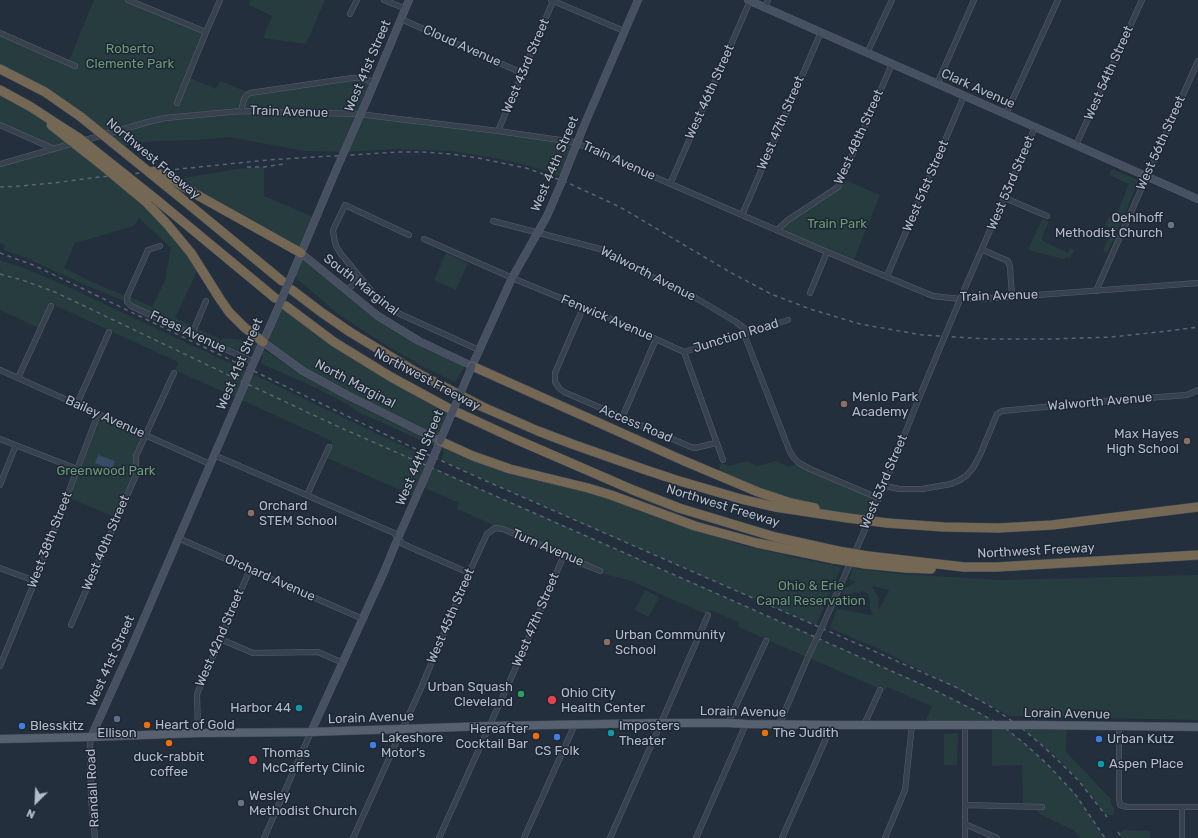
<!DOCTYPE html>
<html>
<head>
<meta charset="utf-8">
<style>
  body { margin:0 }
  #map { position:relative; width:1198px; height:838px; overflow:hidden; background:#242f3e; font-family:Rubik,sans-serif }
  canvas { display:block }
  .north { position:absolute; left:16px; top:782px; width:40px; height:40px; -webkit-text-stroke:3px #1d2633; paint-order:stroke; rotate:204deg; font-size:11px; font-weight:700; line-height:16px; text-align:center; color:#b4bcc9 }
  .north::after { content:''; display:block; margin:auto; width:14px; height:18px; background:#b4bcc9; clip-path:polygon(50% 0,100% 100%,50% 72%,0 100%) }
</style>
</head>
<body>
<div id="map">
<canvas width="1198" height="838"></canvas>
<div class="north">N</div>
</div>
<script>
const ctx = document.querySelector('canvas').getContext('2d');
ctx.lineJoin = 'round';
function fillPath(path, color) {
  ctx.fillStyle = color;
  ctx.fill(path, 'evenodd');
}
function poly(rows) {
  const path = new Path2D();
  for (const r of rows) {
    path.moveTo(r[0], r[1]);
    for (let i = 2; i < r.length; i += 2) path.lineTo(r[i], r[i + 1]);
  }
  return path;
}
function strokePath(path, color, width, dash) {
  ctx.strokeStyle = color;
  ctx.lineWidth = width;
  ctx.lineCap = dash ? 'butt' : 'round';
  ctx.setLineDash(dash || []);
  ctx.stroke(path);
}
function label(font, color, halo, rows, align = 'center') {
  ctx.font = font + ' Rubik,sans-serif';
  ctx.lineWidth = 3;
  ctx.setLineDash([]);
  ctx.textBaseline = 'middle';
  ctx.strokeStyle = halo;
  ctx.fillStyle = color;
  for (const [text, x, y, turn = 0] of rows) {
    ctx.save();
    ctx.translate(x, y);
    ctx.rotate((+turn || 0) * Math.PI / 180);
    ctx.textAlign = isNaN(turn) ? turn : align;
    if (halo) ctx.strokeText(text, 0, 0);
    ctx.fillText(text, 0, 0);
    ctx.restore();
  }
}
fillPath(poly([
  [94,0,128,0,206,32,188,77,216,89,220,81,250,93,349,79,374,82,360,115,574,142,563,178,549,172,526,165,500,159,452,151,396,149,344,152,304,151,229,137,197,140,156,141,136,143,118,147,97,129,0,69,0,33,68,63],
  [251,0,325,0,306,44,263,38,272,16,249,5],
  [0,90,31,107,130,187,199,267,175,318,222,340,224,338,254,341,255,344,295,370,371,412,398,425,411,430,506,473,594,494,674,524,742,545,789,556,841,567,834,584,845,588,856,582,849,579,853,568,899,574,1001,580,1198,575,1198,720,1010,716,877,648,830,628,837,609,872,615,875,613,872,614,870,606,869,595,865,592,860,591,859,593,855,592,848,596,832,588,816,626,493,484,441,460,444,453,443,452,443,450,360,413,340,400,312,386,260,363,263,356,253,349,250,353,246,354,173,322,172,325,129,303,90,287,24,257,4,250,5,245,0,243,0,164,53,149,0,125],
  [139,218,171,248,165,281,152,307,131,297,123,295,94,283,64,268,75,243,134,226],
  [872,586,889,590,879,610,878,597],
  [264,167,264,196,316,218,301,253,378,316,467,363,455,382,424,367,384,344,342,317,298,280,293,272,301,253,173,180,237,169],
  [1112,169,1138,180,1138,182,1123,218,1122,219,1116,216,1129,184,1109,175],
  [842,179,880,195,853,262,777,230,838,188],
  [1109,217,1119,222,1120,225,1107,253,1103,251,1112,229,1105,225],
  [1042,219,1048,221,1048,223,1042,238,1043,241,1068,253,1070,248,1074,250,1070,258,1068,257,1063,259,1029,250,1029,247,1033,239],
  [446,253,468,263,456,290,434,280],
  [0,260,29,270,64,285,240,368,432,460,429,466,806,633,935,690,974,710,1004,727,1025,744,1047,764,1075,794,1105,838,1080,838,1073,830,1040,814,1034,807,1023,807,1022,765,992,766,992,725,924,725,932,706,887,687,885,691,738,627,739,622,710,610,708,615,631,581,566,564,597,570,457,509,459,503,421,486,416,497,325,457,332,441,175,370,178,362,52,304,41,329,0,310,0,273,1,271,0,270],
  [280,301,299,316,453,411,440,441,349,396,263,342],
  [98,414,145,435,136,456,136,475,117,518,67,497],
  [747,461,757,466,776,461,789,467,799,463,878,498,868,521,843,518,717,475,721,463,729,466],
  [645,590,659,597,649,617,635,610],
  [1018,725,1067,726,1066,752,1111,799,1111,803,1114,808,1114,815,1106,815,1078,780,1059,760,1044,747],
  [958,733,957,765,944,765,944,734],
  [1124,830,1150,831,1150,838,1122,838,1119,834]
]), '#263c3f');
fillPath(poly([
  [98,455,115,461,112,470,95,463]
]), '#394c67');
const street = poly([
  [128,0,206,32],
  [384,0,406,9],
  [551,0,624,31],
  [765,7,768,0],
  [350,14,357,0],
  [401,19,522,73],
  [0,33,75,66],
  [867,53,892,0],
  [937,84,974,0],
  [177,103,206,32,220,0],
  [241,111,244,99,247,95,250,93,352,78,360,78,374,82],
  [1006,114,1058,0],
  [0,125,54,149],
  [498,131,553,1],
  [82,141,148,122,165,118,241,111,358,114,498,131,574,142,827,252,933,296,960,299,997,298,1198,283],
  [1076,145,1142,0],
  [0,164,74,143],
  [670,184,750,1],
  [1005,198,1047,216],
  [742,215,821,32],
  [493,221,604,250,650,276,689,294,716,310,736,322,749,332],
  [777,230,788,220,838,187,892,64],
  [409,235,345,205,333,230,334,238,336,246,341,254,373,293,386,305,400,314,479,350],
  [424,239,517,280,621,323,684,352,723,460],
  [160,246,148,250,127,297,127,302,131,306,172,325,254,362],
  [983,250,1008,261,1010,267,1012,297],
  [887,276,964,96],
  [347,290,360,278],
  [964,290,1035,127],
  [1096,291,1198,61],
  [810,293,827,252],
  [583,308,555,373,555,382,559,388,564,392,691,447,695,448,716,443],
  [192,334,206,301],
  [744,334,790,452,794,458,799,463,810,469,878,498],
  [684,352,788,320],
  [0,370,210,464],
  [18,378,51,306],
  [77,404,109,332],
  [622,418,656,339],
  [0,439,77,469],
  [214,455,394,533,403,544,469,573],
  [0,485,16,445],
  [884,486,900,489,922,489,951,484,960,480,967,475,973,468,980,455,997,414,1002,411,1106,401,1187,395,1198,390],
  [307,495,329,447],
  [178,538,363,619],
  [0,568,35,581],
  [71,625,136,475,136,456,174,373],
  [823,625,884,486,919,398],
  [220,639,253,653,318,652,343,663],
  [0,666,35,581,98,414],
  [728,723,766,641],
  [779,725,808,657],
  [864,725,880,690],
  [965,725,965,838],
  [1119,726,1119,799,1120,805,1127,807,1198,807],
  [198,733,197,694,250,569],
  [91,737,90,744,91,798,95,838],
  [965,805,1042,807],
  [965,824,997,838],
  [264,838,311,732],
  [353,838,421,688,469,573,487,534,495,528,503,529,600,571],
  [439,838,516,667,564,555],
  [524,838,575,724],
  [610,838,661,723,708,615],
  [696,838,746,724],
  [782,838,832,725],
  [885,838,905,790,912,725],
  [1182,838,1182,807]
]);
const secondary = poly([
  [748,0,1198,199],
  [367,100,409,0],
  [583,128,638,0],
  [301,253,378,316,419,341,472,366,512,278,534,239],
  [293,272,337,168],
  [263,342,303,371,349,396,440,441,436,451],
  [252,366,275,315],
  [311,732,384,572,398,538,421,486],
  [91,737,130,651,244,386]
]);
const primary = poly([
  [1033,725,1198,727],
  [0,739,91,737,198,733,311,732,489,726,661,723,728,723,746,724,832,725,974,725]
]);
const highway = poly([
  [0,69,45,92,81,117],
  [0,90,31,107,57,124],
  [199,196,301,253],
  [181,198,282,281],
  [158,201,275,298],
  [146,202,167,224,191,253,220,299,229,312,244,327,263,342],
  [292,290,321,312,350,332,421,375,483,407,538,431,572,444,646,470,676,480,741,499,775,507,848,518],
  [286,306,334,342,391,377,448,408,513,438,633,490,679,508,775,537,838,551],
  [472,366,682,460,758,492,791,503,815,508],
  [440,441,473,456,510,469,588,488,611,495,695,526,757,543,834,559],
  [887,523,944,527,999,528,1052,525,1198,507],
  [868,556,964,567,997,567,1198,555],
  [865,564,905,568,931,569]
]);
strokePath(street, '#565f6c', 6);
strokePath(secondary, '#565f6c', 8);
strokePath(primary, '#414a57', 9);
strokePath(highway, '#434c59', 10);
strokePath(street, '#38414e', 5);
strokePath(secondary, '#465061', 7);
strokePath(primary, '#56606e', 8);
strokePath(highway, '#746855', 9);
strokePath(poly([
  [247,167,264,167,283,164],
  [0,187,21,186,53,183,100,177,268,160,397,152,422,152,451,154,478,158,526,168,566,182,620,207,728,271,771,294,810,309,860,324,922,335,990,339,1052,339,1112,337,1168,331,1198,327],
  [0,253,33,265,50,273,424,453,493,484,958,688,993,708,1018,725,1044,747,1078,780,1107,817],
  [0,274,22,280,55,292,243,382,339,427,806,633,934,690,974,710,1004,727,1025,744,1047,764,1075,794,1105,838],
  [1118,832,1122,838]
]), '#5a6575', 1.5, [4, 4]);
const streetBridge = poly([
  [919,398,964,290],
  [808,657,823,625]
]);
const secondaryBridge = poly([
  [337,168,367,100],
  [534,239,547,216,560,186,583,128],
  [275,315,293,272],
  [244,386,252,366],
  [440,441,472,366],
  [421,486,436,451]
]);
const primaryBridge = poly([
  [974,725,1033,725]
]);
const highwayBridge = poly([
  [81,117,181,198],
  [57,124,79,138,158,201],
  [51,125,103,166,146,202],
  [153,171,173,180,199,196],
  [848,518,887,523],
  [838,551,868,556],
  [834,559,865,564]
]);
strokePath(streetBridge, '#565f6c', 6, []);
strokePath(secondaryBridge, '#565f6c', 8, []);
strokePath(primaryBridge, '#414a57', 9, []);
strokePath(highwayBridge, '#434c59', 10, []);
strokePath(streetBridge, '#38414e', 5);
strokePath(secondaryBridge, '#465061', 7);
strokePath(primaryBridge, '#56606e', 8);
strokePath(highwayBridge, '#746855', 9);
for (const [x, y, r, color] of [
  [1171,225,4,"#6b7280"],
  [844,404,4,"#8d6e63"],
  [1187,441,4,"#8d6e63"],
  [251,513,4,"#8d6e63"],
  [607,642,4,"#8d6e63"],
  [521,694,4,"#2e9e5b"],
  [552,700,5,"#e0444e"],
  [299,708,4,"#0f9aa8"],
  [117,719,4,"#5c6f8a"],
  [147,725,4,"#e8710a"],
  [22,726,4,"#3f7fe0"],
  [611,733,4,"#0f9aa8"],
  [765,733,4,"#e8710a"],
  [536,736,4,"#e8710a"],
  [557,737,4,"#3f7fe0"],
  [1099,739,4,"#3f7fe0"],
  [169,743,4,"#e8710a"],
  [373,745,4,"#3f7fe0"],
  [253,760,5,"#e0444e"],
  [1101,764,4,"#0f9aa8"],
  [241,803,4,"#6b7280"]
]) {
  const dot = new Path2D();
  dot.arc(x, y, r, 0, 2 * Math.PI);
  ctx.fillStyle = color;
  ctx.fill(dot);
  strokePath(dot, '#1d2633', 1.5);
}
label('13px', '#b4bcc9', '#1d2633', [
  ["Cloud Avenue",462,46,24],
  ["West 41st Street",368,66,-67],
  ["West 43rd Street",526,66,-67],
  ["West 54th Street",1109,73,-66],
  ["Clark Avenue",978,89,24],
  ["West 46th Street",710,92,-66],
  ["Train Avenue",289,112,2],
  ["West 47th Street",781,123,-67],
  ["West 48th Street",859,137,-66],
  ["West 56th Street",1161,143,-66],
  ["Northwest Freeway",153,159,40],
  ["Train Avenue",619,161,24],
  ["West 44th Street",555,164,-67],
  ["West 53rd Street",1011,183,-67],
  ["West 51st Street",926,186,-67],
  ["Walworth Avenue",648,274,27],
  ["South Marginal",361,285,38],
  ["Train Avenue",999,296,-2],
  ["Fenwick Avenue",607,318,23],
  ["Freas Avenue",188,332,25],
  ["Junction Road",736,336,-17],
  ["West 41st Street",240,364,-67],
  ["Northwest Freeway",427,380,28],
  ["North Marginal",355,384,28],
  ["Walworth Avenue",1100,402,-5],
  ["Bailey Avenue",105,417,24],
  ["Access Road",636,424,23],
  ["West 44th Street",420,458,-67],
  ["West 53rd Street",884,482,-67],
  ["Northwest Freeway",723,506,17],
  ["West 38th Street",50,540,-69],
  ["West 40th Street",106,543,-67],
  ["Turn Avenue",548,548,23],
  ["Northwest Freeway",1036,551,-3],
  ["Orchard Avenue",270,578,24],
  ["West 45th Street",451,616,-67],
  ["West 47th Street",536,620,-67],
  ["West 42nd Street",220,638,-67],
  ["West 41st Street",111,661,-66],
  ["Lorain Avenue",743,712,1],
  ["Lorain Avenue",1067,714,1],
  ["Lorain Avenue",371,718,-2],
  ["Randall Road",93,788,-93]
]);
label('13px', '#6b9a76', '#1d2633', [
  ["Roberto",130,49],
  ["Clemente Park",130,64],
  ["Train Park",837,224],
  ["Greenwood Park",106,471],
  ["Ohio & Erie",811,586],
  ["Canal Reservation",811,601]
]);
label('13px', '#b4bcc9', '#1d2633', [
  ["Oehlhoff",1163,218,"right"],
  ["Methodist Church",1163,233,"right"],
  ["Menlo Park",852,397],
  ["Academy",852,412],
  ["Max Hayes",1179,434,"right"],
  ["High School",1179,449,"right"],
  ["Orchard",259,506],
  ["STEM School",259,521],
  ["Urban Community",615,635],
  ["School",615,650],
  ["Urban Squash",513,687,"right"],
  ["Cleveland",513,702,"right"],
  ["Ohio City",561,693],
  ["Health Center",561,708],
  ["Harbor 44",291,708,"right"],
  ["Heart of Gold",155,725],
  ["Blesskitz",30,726],
  ["Imposters",619,726],
  ["Theater",619,741],
  ["Hereafter",528,729,"right"],
  ["Cocktail Bar",528,744,"right"],
  ["Ellison",117,733,"center"],
  ["The Judith",773,733],
  ["Lakeshore",381,738],
  ["Motor's",381,753],
  ["Urban Kutz",1107,739],
  ["CS Folk",557,751,"center"],
  ["Thomas",262,753],
  ["McCafferty Clinic",262,768],
  ["duck-rabbit",169,757,"center"],
  ["coffee",169,772,"center"],
  ["Aspen Place",1109,764],
  ["Wesley",249,796],
  ["Methodist Church",249,811]
], 'left');
</script>
</body>
</html>
